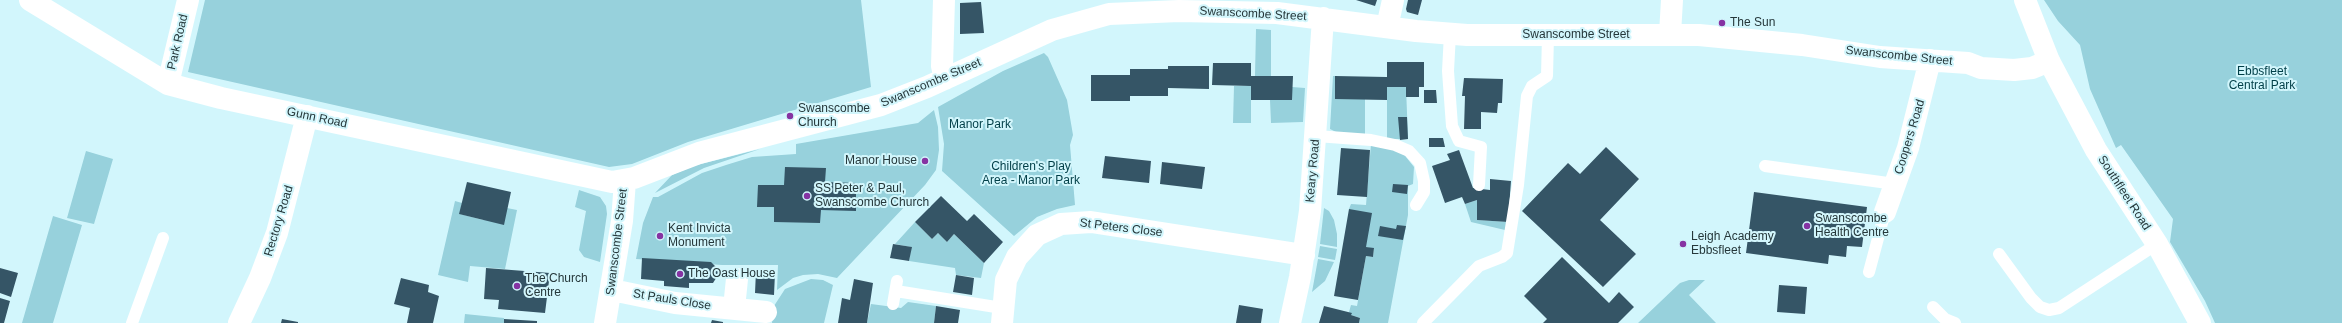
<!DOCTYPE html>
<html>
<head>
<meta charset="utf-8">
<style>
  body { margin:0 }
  canvas { display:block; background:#d2f6fc }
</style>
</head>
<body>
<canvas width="2342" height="323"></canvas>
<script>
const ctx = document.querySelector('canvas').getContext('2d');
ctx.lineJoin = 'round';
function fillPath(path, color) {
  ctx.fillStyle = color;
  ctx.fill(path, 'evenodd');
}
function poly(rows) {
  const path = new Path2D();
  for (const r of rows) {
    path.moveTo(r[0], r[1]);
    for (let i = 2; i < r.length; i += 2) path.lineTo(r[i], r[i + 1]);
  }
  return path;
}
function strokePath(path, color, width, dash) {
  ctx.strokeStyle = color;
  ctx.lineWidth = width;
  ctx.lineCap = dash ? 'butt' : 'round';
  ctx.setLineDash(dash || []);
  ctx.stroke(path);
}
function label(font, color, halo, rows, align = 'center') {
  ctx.font = font + ' Arial,sans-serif';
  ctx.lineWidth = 4;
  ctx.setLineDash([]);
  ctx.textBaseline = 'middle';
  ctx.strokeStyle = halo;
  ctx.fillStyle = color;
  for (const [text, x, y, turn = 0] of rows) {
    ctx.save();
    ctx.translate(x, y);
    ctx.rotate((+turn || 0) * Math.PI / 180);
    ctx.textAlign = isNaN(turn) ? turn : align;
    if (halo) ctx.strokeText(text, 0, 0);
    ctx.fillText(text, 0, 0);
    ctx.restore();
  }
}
fillPath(poly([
  [205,0,861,0,871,87,688,142,632,164,609,167,188,72],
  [2044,0,2342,0,2342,323,2215,323,2205,301,2170,242,2173,219,2121,145,2116,148,2090,89,2080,45,2058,21],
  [1256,29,1271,30,1271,76,1255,76],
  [1044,53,1048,57,1067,100,1073,135,1070,145,1075,205,1057,209,1037,217,1014,236,942,171,944,144,938,107,1003,71],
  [1333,76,1335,76,1335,99,1365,99,1365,135,1338,133,1330,129],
  [1234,86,1251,86,1251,123,1233,123],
  [1292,87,1305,88,1303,122,1271,123,1270,100,1292,100],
  [1387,87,1406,87,1408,139,1387,139],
  [934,110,938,127,939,150,936,170,925,185,837,278,818,274,803,275,793,278,777,290,778,265,722,265,636,259,643,223,653,197,658,197,702,173,726,165,752,157,796,154,796,144,918,123],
  [1371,144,1402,152,1414,167,1413,184,1408,186,1408,215,1388,323,1359,323,1360,318,1351,315,1349,312,1351,305,1357,306,1366,256,1373,257,1374,249,1366,247,1349,209,1351,204,1366,205],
  [760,149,704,168,655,193,672,175,693,166],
  [86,151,113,159,94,224,67,218],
  [579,190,600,197,606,206,607,214,600,262,584,257,579,250,586,211,575,207],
  [1477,200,1477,220,1508,222,1505,230,1471,222,1465,204],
  [455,201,462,203,460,214,483,220,507,208,517,210,505,269,470,266,468,282,438,275],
  [1324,208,1329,211,1334,220,1337,234,1337,247,1320,244],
  [53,216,82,225,53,323,22,323],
  [915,222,932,239,938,233,947,242,954,234,984,263,981,278,956,275,955,268,909,261,911,247,895,244],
  [1320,246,1337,249,1335,260,1318,257],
  [1318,259,1334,262,1325,281,1312,292],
  [811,279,823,280,833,285,824,323,772,323,774,306,785,289],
  [1689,280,1705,280,1689,295,1716,323,1638,323,1680,283],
  [908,302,936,306,934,323,867,323,871,304,901,308],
  [465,314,504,318,504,323,464,323]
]), '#97d1dc');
fillPath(poly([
  [1356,0,1377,0,1375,6],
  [1408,0,1422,0,1418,15,1407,12,1406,9],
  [981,2,984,33,960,34,960,3],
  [1387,62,1424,62,1424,87,1419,87,1419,97,1406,97,1406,87,1387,87,1387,100,1335,99,1335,76,1387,77],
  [1213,63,1251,63,1251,76,1293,76,1292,100,1251,100,1251,86,1212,85],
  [1168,66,1209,66,1209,89,1168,88,1168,96,1130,96,1130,101,1091,101,1091,75,1130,75,1130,69,1168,69],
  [1464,78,1503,79,1502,103,1498,103,1497,113,1481,112,1481,129,1464,129,1465,96,1462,96],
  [1424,90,1436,90,1437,103,1424,103],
  [1398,117,1407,117,1408,139,1400,140],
  [1429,138,1443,138,1445,147,1429,147],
  [1606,147,1639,179,1600,220,1636,254,1603,287,1522,211,1568,163,1580,174],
  [1341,148,1370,150,1367,197,1337,195],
  [1459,150,1473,188,1490,190,1490,179,1511,181,1508,222,1477,220,1477,200,1465,204,1462,197,1445,203,1432,166,1450,160,1447,154],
  [1105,156,1151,161,1149,183,1102,178],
  [1162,162,1205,167,1202,189,1160,184],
  [785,167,826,168,825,182,856,183,856,211,821,210,820,223,774,222,774,207,757,207,758,185,784,185],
  [467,182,511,192,504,225,459,214],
  [1393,184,1408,185,1407,194,1392,192],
  [1754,192,1867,207,1862,247,1847,246,1846,257,1829,255,1828,264,1746,253],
  [941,196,967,221,974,214,1003,242,984,263,954,234,947,242,938,233,932,239,915,222],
  [1349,209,1372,213,1366,247,1374,248,1373,257,1366,256,1358,300,1334,296],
  [1397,225,1406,226,1403,240,1378,236,1380,226,1396,229],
  [893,244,912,247,909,261,890,258],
  [1562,257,1609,303,1619,292,1634,307,1618,323,1543,323,1547,319,1524,296],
  [642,258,711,262,718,269,718,275,713,283,689,283,689,288,664,286,664,281,641,279],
  [0,268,18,273,11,297,0,293],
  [486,268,550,273,545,313,498,309,499,300,484,299],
  [756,271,775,273,774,295,755,293],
  [956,275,974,278,972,295,953,292],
  [401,278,429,285,428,292,439,296,433,323,407,323,410,308,394,304],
  [854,279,873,283,867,323,838,323,842,298,850,300],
  [1779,285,1807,287,1805,314,1777,312],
  [0,298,10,301,4,323,0,323],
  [1239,305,1263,309,1261,323,1236,323],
  [936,306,960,310,958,323,934,323],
  [1324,306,1352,313,1351,315,1360,318,1359,323,1319,323],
  [282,319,298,322,298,323,281,323],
  [504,319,537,321,537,323,504,323],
  [712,320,723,322,723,323,711,323]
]), '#355566');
strokePath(poly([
  [1450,34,1448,71,1452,126,1459,141,1481,147,1479,185],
  [1316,136,1371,140,1395,145,1409,151,1420,163,1424,181,1424,192,1416,205],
  [1765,166,1895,184],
  [1999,254,2031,298,2040,307,2049,310,2059,308,2157,244],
  [1869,272,1885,212],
  [896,291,1002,308],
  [893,304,897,281],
  [1933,307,1945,319,1955,323],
  [132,323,163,238],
  [1423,323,1479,266,1502,257,1507,253,1518,185,1527,96,1532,86,1547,76,1548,36]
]), '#fff', 12);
strokePath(poly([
  [30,0,168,84,221,98,612,182,634,178,699,153,881,105,927,87,1052,30,1109,14,1179,11,1277,13,1416,31,1467,35,1699,35,1802,45,1880,57,1968,63,1981,68,2014,70,2032,68,2049,61],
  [944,0,942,66,945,79],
  [1387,27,1393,0],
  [1670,34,1672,0],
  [168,84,188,0],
  [1885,212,1908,148,1930,60],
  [612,290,675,303,766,312],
  [734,308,737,279],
  [239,323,260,278,277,233,307,116],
  [605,323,622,221,625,181],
  [1002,323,1006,280,1017,257,1037,235,1061,224,1091,222,1304,255],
  [1290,323,1300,277,1310,211,1323,18]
]), '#fff', 22);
strokePath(poly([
  [2025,0,2049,61,2096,150,2157,244,2200,323]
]), '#fff', 22);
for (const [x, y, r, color] of [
  [1722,23,4,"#8633a2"],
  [790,116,4,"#8633a2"],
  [925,161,4,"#8633a2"],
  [807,196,4,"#8633a2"],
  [1807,226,4,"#8633a2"],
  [660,236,4,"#8633a2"],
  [1683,244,4,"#8633a2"],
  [680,274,4,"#8633a2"],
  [517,286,4,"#8633a2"]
]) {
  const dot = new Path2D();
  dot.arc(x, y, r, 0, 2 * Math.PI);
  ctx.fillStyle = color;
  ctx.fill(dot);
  strokePath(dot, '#d2f6fc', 1.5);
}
label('12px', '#25373a', '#d2f6fc', [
  ["Swanscombe Street",1253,14,3],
  ["Swanscombe Street",1576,35],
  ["Park Road",178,42,-77],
  ["Swanscombe Street",1899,56,6],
  ["Swanscombe Street",931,83,-23],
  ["Gunn Road",317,118,12],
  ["Coopers Road",1910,137,-73],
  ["Keary Road",1313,171,-85],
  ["Southfleet Road",2124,193,57],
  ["Rectory Road",279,221,-73],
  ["St Peters Close",1121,228,7],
  ["Swanscombe Street",617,242,-83],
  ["St Pauls Close",672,300,9]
]);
label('12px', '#25373a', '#d2f6fc', [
  ["The Sun",1730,23],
  ["Swanscombe",798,109],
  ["Church",798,123],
  ["Manor House",917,161,"right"],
  ["SS Peter & Paul,",815,189],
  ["Swanscombe Church",815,203],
  ["Swanscombe",1815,219],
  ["Health Centre",1815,233],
  ["Kent Invicta",668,229],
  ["Monument",668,243],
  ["Leigh Academy",1691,237],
  ["Ebbsfleet",1691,251],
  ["The Oast House",688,274],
  ["The Church",525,279],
  ["Centre",525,293]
], 'left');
label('12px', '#003e47', '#d2f6fc', [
  ["Ebbsfleet",2262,72],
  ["Central Park",2262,86],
  ["Manor Park",980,125],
  ["Children's Play",1031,167],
  ["Area - Manor Park",1031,181]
]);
</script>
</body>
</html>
